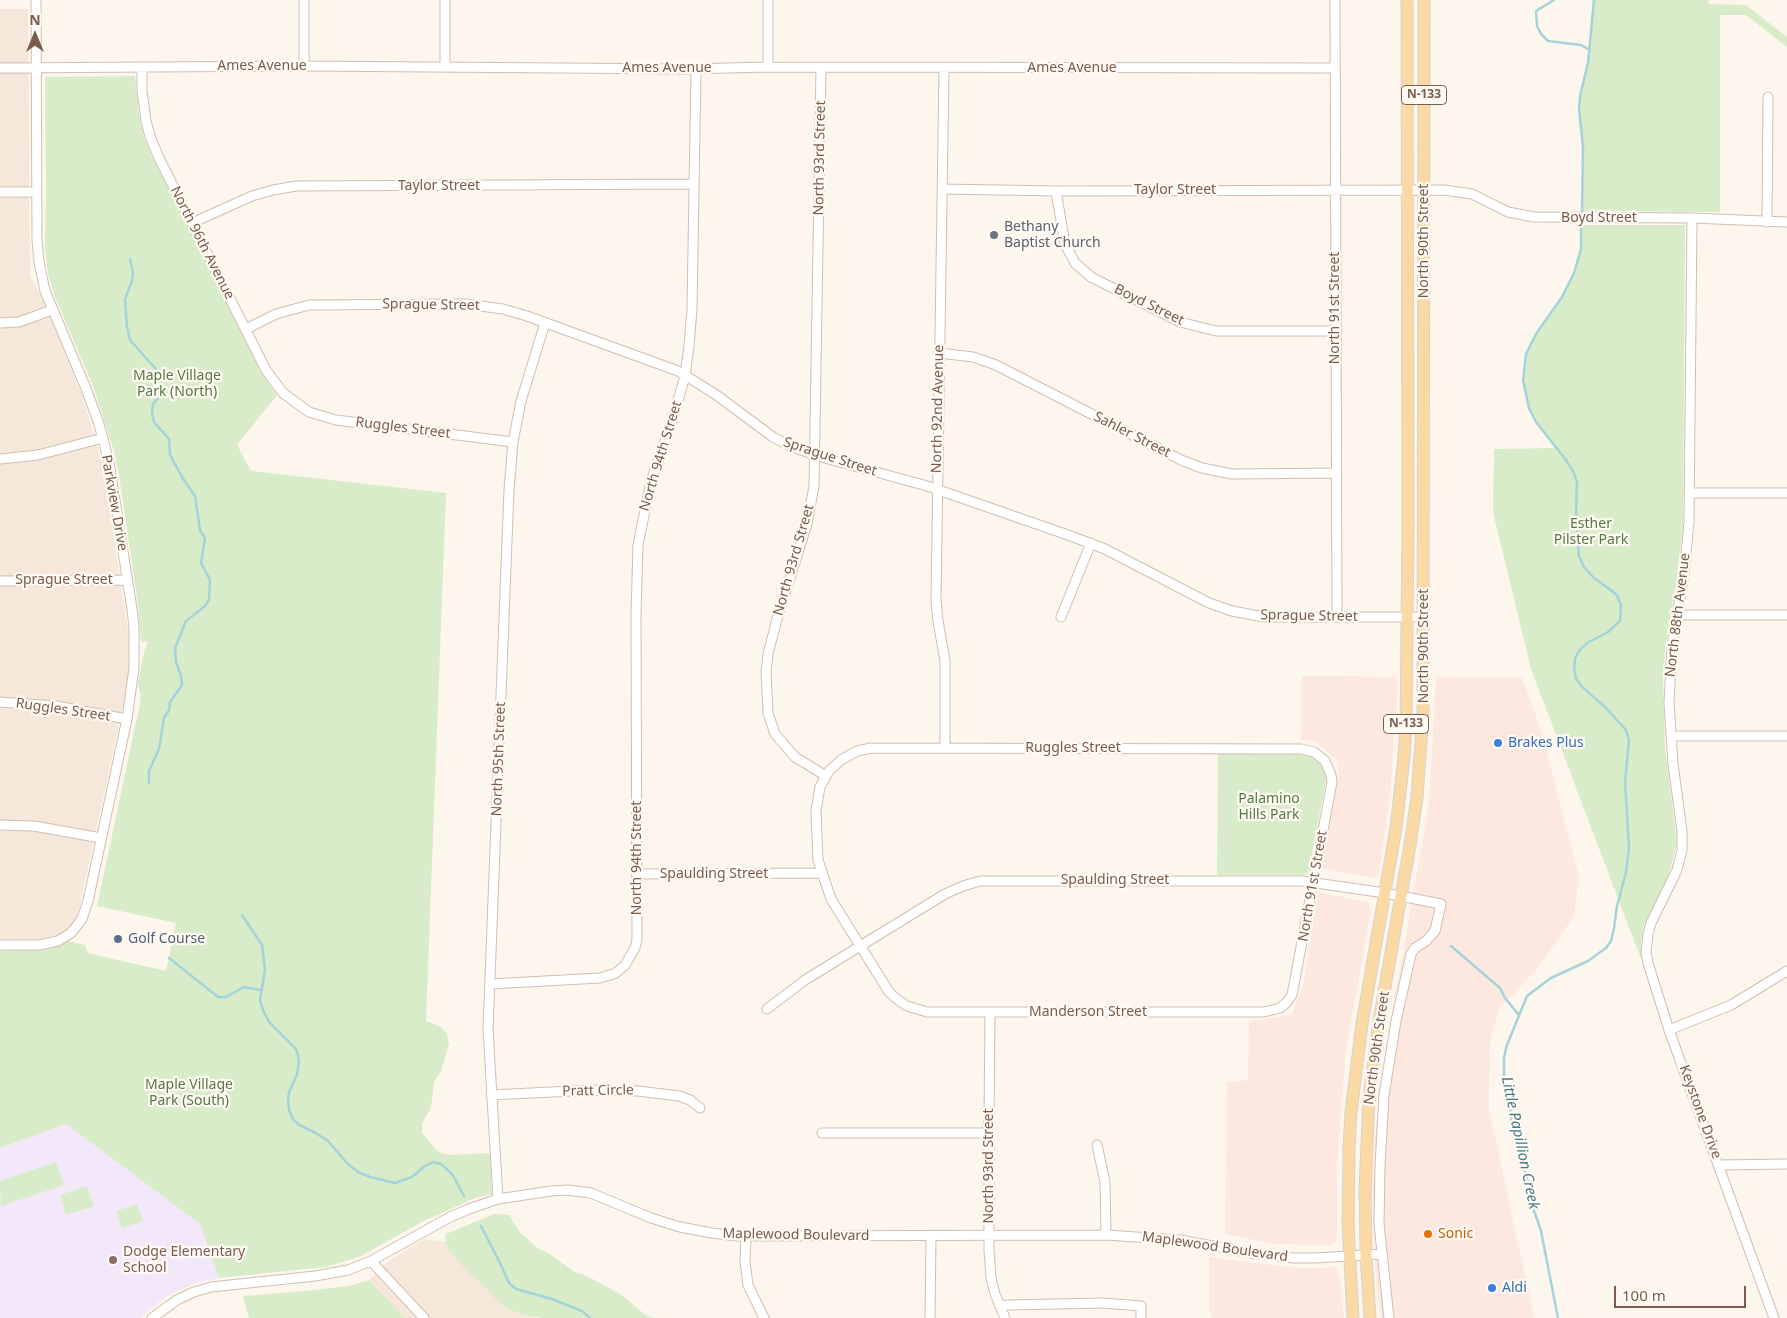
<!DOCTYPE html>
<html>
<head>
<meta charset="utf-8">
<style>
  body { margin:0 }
  #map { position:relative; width:1787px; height:1318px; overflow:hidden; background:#fdf6ec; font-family:"Noto Sans",sans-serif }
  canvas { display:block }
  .north { position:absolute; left:10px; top:10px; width:50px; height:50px; -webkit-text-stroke:4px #fffaf3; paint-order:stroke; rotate:0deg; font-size:14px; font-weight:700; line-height:20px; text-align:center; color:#7a5c4d }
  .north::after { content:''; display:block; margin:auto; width:18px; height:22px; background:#7a5c4d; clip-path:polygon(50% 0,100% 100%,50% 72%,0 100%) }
  .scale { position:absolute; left:1614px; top:1286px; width:132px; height:22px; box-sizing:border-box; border:2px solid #7a5c4d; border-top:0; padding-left:6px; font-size:15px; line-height:18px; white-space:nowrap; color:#7a5c4d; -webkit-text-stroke:4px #fffaf3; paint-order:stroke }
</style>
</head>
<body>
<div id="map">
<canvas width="1787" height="1318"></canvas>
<div class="north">N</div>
<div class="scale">100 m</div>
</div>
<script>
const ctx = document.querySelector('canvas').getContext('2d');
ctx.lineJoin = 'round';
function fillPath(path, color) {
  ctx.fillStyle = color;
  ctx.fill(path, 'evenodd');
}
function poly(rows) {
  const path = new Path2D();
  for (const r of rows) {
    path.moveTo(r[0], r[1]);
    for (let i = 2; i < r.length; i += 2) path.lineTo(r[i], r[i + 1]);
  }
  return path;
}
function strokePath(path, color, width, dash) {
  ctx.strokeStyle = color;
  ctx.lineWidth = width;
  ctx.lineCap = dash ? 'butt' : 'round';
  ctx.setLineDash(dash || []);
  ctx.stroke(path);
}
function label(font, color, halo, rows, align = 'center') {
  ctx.font = font + ' "Noto Sans",sans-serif';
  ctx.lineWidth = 4.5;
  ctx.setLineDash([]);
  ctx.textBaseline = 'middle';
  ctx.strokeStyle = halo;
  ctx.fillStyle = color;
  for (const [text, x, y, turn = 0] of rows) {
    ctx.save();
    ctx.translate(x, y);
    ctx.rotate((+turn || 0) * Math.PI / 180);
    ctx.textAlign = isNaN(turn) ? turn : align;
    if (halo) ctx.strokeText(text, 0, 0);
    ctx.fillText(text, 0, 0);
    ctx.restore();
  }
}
fillPath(poly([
  [0,9,28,9,30,276,46,305,82,396,103,465,131,650,125,697,79,909,71,933,38,939,0,942],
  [424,1239,445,1242,500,1304,537,1318,405,1318,369,1280,387,1262]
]), '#f5e8da');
fillPath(poly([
  [1302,676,1396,677,1398,685,1390,796,1379,873,1373,878,1321,868,1339,774,1336,759,1315,741,1301,740],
  [1436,677,1522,677,1543,736,1579,877,1574,916,1538,968,1499,1009,1490,1041,1489,1108,1534,1318,1381,1318,1376,1282,1372,1190,1374,1145,1382,1073,1429,802],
  [1318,892,1368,902,1371,911,1346,1050,1337,1165,1337,1242,1329,1245,1298,1245,1270,1243,1225,1234,1227,1083,1248,1080,1249,1022,1292,1014,1303,986],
  [1209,1257,1279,1266,1306,1268,1335,1267,1340,1278,1344,1318,1212,1318,1209,1307]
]), '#fde8e0');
fillPath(poly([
  [66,1124,200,1224,219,1278,196,1283,171,1294,160,1301,140,1318,0,1318,0,1148]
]), '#f3e8fa');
fillPath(poly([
  [1594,0,1708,0,1709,4,1746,5,1787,37,1787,47,1746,15,1720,15,1720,212,1582,211,1583,146,1579,109,1580,96,1588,63],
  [135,76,139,116,144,137,154,161,260,370,266,380,277,395,237,445,251,471,446,493,426,1021,441,1027,447,1034,449,1044,441,1071,434,1082,431,1107,422,1124,422,1133,437,1151,447,1155,490,1153,492,1194,475,1198,422,1222,359,1257,326,1267,219,1278,200,1224,66,1124,0,1148,0,951,49,949,68,941,85,945,88,953,166,971,176,923,97,906,141,699,138,683,144,652,148,642,141,642,138,605,119,475,114,451,93,386,54,295,48,274,45,248,46,185,45,77],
  [1581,225,1685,225,1683,524,1677,579,1665,648,1663,675,1665,747,1677,844,1667,880,1644,925,1641,942,1641,959,1531,669,1493,512,1494,449,1555,448,1536,422,1529,408,1525,393,1524,366,1526,354,1536,334,1562,297,1574,273,1581,249],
  [1218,753,1307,753,1314,756,1321,763,1326,773,1326,780,1308,874,1302,875,1217,875],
  [56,1162,64,1185,1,1206,0,1181],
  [87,1186,94,1206,66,1215,60,1195],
  [137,1204,143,1221,122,1228,116,1211],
  [494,1214,509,1215,519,1231,537,1248,548,1253,575,1272,587,1276,620,1294,647,1316,654,1318,543,1318,525,1315,511,1310,500,1304,477,1279,467,1271,449,1250,445,1242,446,1234],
  [369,1280,405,1318,249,1318,243,1296,306,1291,349,1286]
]), '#d8ecc9');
strokePath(poly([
  [1554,0,1536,11,1537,26,1541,34,1548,41,1581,45,1588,49],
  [1582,214,1583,146,1579,109,1580,96,1588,63,1594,0],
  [130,259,133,272,132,281,125,299,127,327,130,340,155,368,161,379,159,397,153,404,152,414,154,422,169,439,170,455,182,477,195,496,200,530,205,538,201,563,210,580,209,600,204,607,186,621,175,648,176,662,181,676,182,685,170,702,169,710,164,718,159,749,149,771,149,783],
  [242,915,262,945,265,970,260,1000,263,1010,269,1022,296,1049,298,1055,299,1062,297,1075,289,1092,288,1101,289,1110,293,1119,299,1125,314,1132,328,1141,347,1163,358,1172,370,1177,395,1183,412,1177,425,1166,433,1162,441,1164,452,1174,464,1196],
  [1451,946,1500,988,1505,998,1519,1015],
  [169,958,218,997,226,997,244,987,260,990],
  [481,1226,501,1265,509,1283,516,1289,552,1299,582,1311,590,1318],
  [1558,1318,1541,1231,1531,1202,1528,1183,1511,1118,1509,1094,1504,1081,1504,1057,1507,1045,1527,996,1551,978,1588,961,1606,948,1611,941,1614,928,1617,906,1626,872,1629,848,1625,782,1629,740,1626,730,1605,707,1581,686,1576,678,1574,669,1575,659,1579,651,1587,643,1608,632,1620,621,1621,605,1617,595,1593,577,1584,567,1579,556,1576,512,1577,482,1573,471,1566,460,1536,422,1529,408,1523,380,1526,354,1536,334,1562,297,1574,273,1581,249,1581,220]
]), '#a5d3da', 2.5);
const minor = poly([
  [304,0,304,66],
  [445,0,445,67],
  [1335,0,1337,617],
  [142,67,142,91,146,121,150,136,159,158,266,370,283,393,309,412,336,420,513,442],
  [768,67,768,0],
  [0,68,304,66,687,69,768,67,1335,68],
  [821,68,814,486,807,524,777,619,768,654,766,672,768,713,775,734,795,757,826,776],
  [944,69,936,600,938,621,945,661,945,748],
  [942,189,1056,191,1444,190,1472,194,1508,212,1534,217,1692,218,1787,222],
  [1056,191,1065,244,1075,263,1091,277,1180,322,1216,331,1335,331],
  [0,192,37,192],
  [1692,218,1689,522,1684,574,1672,645,1669,703,1673,764,1682,831,1682,850,1677,870,1651,923,1648,934,1646,953,1648,963,1669,1030,1774,1318],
  [1767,222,1768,97],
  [192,223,252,196,273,190,296,186,693,184],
  [0,323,19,322,52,310],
  [246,329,276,314,309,305,466,304,503,309,527,316,678,371,715,394,773,437,792,447,825,458,927,486,1068,535,1105,549,1209,603,1232,611,1264,617,1424,617],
  [939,353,973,357,996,365,1181,460,1202,468,1232,474,1336,473],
  [0,459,38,455,103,438],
  [1690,493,1787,493],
  [0,581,127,580],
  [1677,615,1787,615],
  [1061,617,1091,543],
  [0,702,56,706,127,719],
  [1671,736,1787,736],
  [871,748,1301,749,1314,752,1325,761,1331,775,1332,782,1292,995,1287,1002,1280,1008,1264,1012,927,1012,907,1006,898,1000,889,992,831,899,818,860,816,811,820,787,829,771,841,760,857,751,871,748],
  [0,825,34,826,101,838],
  [637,874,821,873],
  [0,945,39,945,58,941,71,933,82,919,88,901,127,719,134,668,134,628,132,609,109,462,99,424,85,386,45,291,39,262,37,240,36,0],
  [490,984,600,978,616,973,625,965,635,948,637,940,636,615,638,545,651,481,673,418,685,376,689,346,692,309,696,69],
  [767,1009,805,980,945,894,963,886,980,881,1302,881,1385,893,1441,904,1435,931,1426,941,1415,948,1411,954,1396,1021,1384,1095,1380,1166,1379,1224,1389,1318],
  [990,1012,989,1120,988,1124,989,1148,989,1250,991,1278,995,1294,1005,1318],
  [1669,1030,1731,1005,1787,971],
  [491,1095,592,1090,638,1091,679,1096,690,1100,700,1108],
  [822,1133,988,1133],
  [1097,1145,1105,1182,1106,1235],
  [1719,1165,1787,1164],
  [498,1199,488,1029,509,490,513,442,521,401,545,323],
  [746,1236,745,1261,748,1285,764,1318],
  [371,1261,424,1318],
  [1000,1306,1008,1305,1103,1303,1141,1306,1141,1318],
  [152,1318,177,1300,194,1292,211,1287,315,1276,348,1270,371,1261,450,1217,469,1209,498,1199,551,1191,568,1190,591,1193,651,1218,680,1227,712,1233,737,1236,1106,1235,1180,1240,1251,1253,1293,1258,1315,1258,1382,1254],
  [930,1318,931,1236]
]);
const major = poly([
  [1353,1318,1348,1224,1349,1148,1351,1112,1362,1024,1396,828,1404,757,1406,727,1408,528,1407,0],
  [1370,1318,1366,1254,1365,1189,1369,1098,1379,1021,1410,845,1417,797,1423,715,1424,0]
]);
strokePath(minor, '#d1beb0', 11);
strokePath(major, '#dad1cd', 13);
strokePath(minor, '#fff', 9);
strokePath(major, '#fbd9a5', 11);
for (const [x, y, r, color] of [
  [994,235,5,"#6b7280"],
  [1498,743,5,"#3f7fe0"],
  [118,939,5,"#5c6f8a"],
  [1428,1234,5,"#e8710a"],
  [113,1260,5,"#8d6e63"],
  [1492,1288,5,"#3f7fe0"]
]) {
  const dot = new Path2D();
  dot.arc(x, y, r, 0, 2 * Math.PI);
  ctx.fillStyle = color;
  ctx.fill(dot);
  strokePath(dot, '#fffaf3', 2);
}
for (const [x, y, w] of [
  [1424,95,45],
  [1406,724,45]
]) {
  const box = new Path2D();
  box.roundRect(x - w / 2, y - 9.5, w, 19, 4);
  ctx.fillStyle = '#fffaf3';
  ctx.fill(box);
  strokePath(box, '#7a5c4d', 1);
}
label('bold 12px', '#7a5c4d', null, [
  ["N-133",1424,95],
  ["N-133",1406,724]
]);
label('14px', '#7a5c4d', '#fffaf3', [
  ["Ames Avenue",262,66],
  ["Ames Avenue",667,68],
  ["Ames Avenue",1072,68],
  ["North 93rd Street",820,158,-89],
  ["Taylor Street",439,186],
  ["Taylor Street",1175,190],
  ["Boyd Street",1599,218],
  ["North 90th Street",1424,241,-90],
  ["North 96th Avenue",202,243,63],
  ["Sprague Street",431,305,1],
  ["Boyd Street",1149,305,26],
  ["North 91st Street",1335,308,-90],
  ["North 92nd Avenue",938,409,-89],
  ["Ruggles Street",403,428,7],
  ["Sahler Street",1132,435,27],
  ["North 94th Street",661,456,-73],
  ["Sprague Street",830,457,18],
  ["Parkview Drive",114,503,80],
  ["North 93rd Street",794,560,-74],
  ["Sprague Street",64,580],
  ["North 88th Avenue",1678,615,-83],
  ["Sprague Street",1309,616,1],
  ["North 90th Street",1424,646,-90],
  ["Ruggles Street",63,710,8],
  ["Ruggles Street",1073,748],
  ["North 95th Street",499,759,-88],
  ["North 94th Street",637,858,-90],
  ["Spaulding Street",714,874],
  ["Spaulding Street",1115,880],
  ["North 91st Street",1313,886,-80],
  ["Manderson Street",1088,1012],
  ["North 90th Street",1377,1048,-82],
  ["Pratt Circle",598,1091,-1],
  ["Keystone Drive",1700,1112,70],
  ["North 93rd Street",989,1166,-90],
  ["Maplewood Boulevard",796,1235,1],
  ["Maplewood Boulevard",1215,1247,8]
]);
label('14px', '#5b616d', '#fffaf3', [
  ["Bethany",1004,227],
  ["Baptist Church",1004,243]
], 'left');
label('14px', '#537a41', '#fffaf3', [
  ["Maple Village",177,376],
  ["Park (North)",177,392],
  ["Esther",1591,524],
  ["Pilster Park",1591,540],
  ["Palamino",1269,799],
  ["Hills Park",1269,815],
  ["Maple Village",189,1085],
  ["Park (South)",189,1101]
]);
label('14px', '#366cbe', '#fffaf3', [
  ["Brakes Plus",1508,743],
  ["Aldi",1502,1288]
], 'left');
label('14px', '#4e5e75', '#fffaf3', [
  ["Golf Course",128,939]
], 'left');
label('14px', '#c56008', '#fffaf3', [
  ["Sonic",1438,1234]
], 'left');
label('14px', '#785e54', '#fffaf3', [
  ["Dodge Elementary",123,1252],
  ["School",123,1268]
], 'left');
label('italic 15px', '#437c86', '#fffaf3', [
  ["Little Papillion Creek",1520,1143,78]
]);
</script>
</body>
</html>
